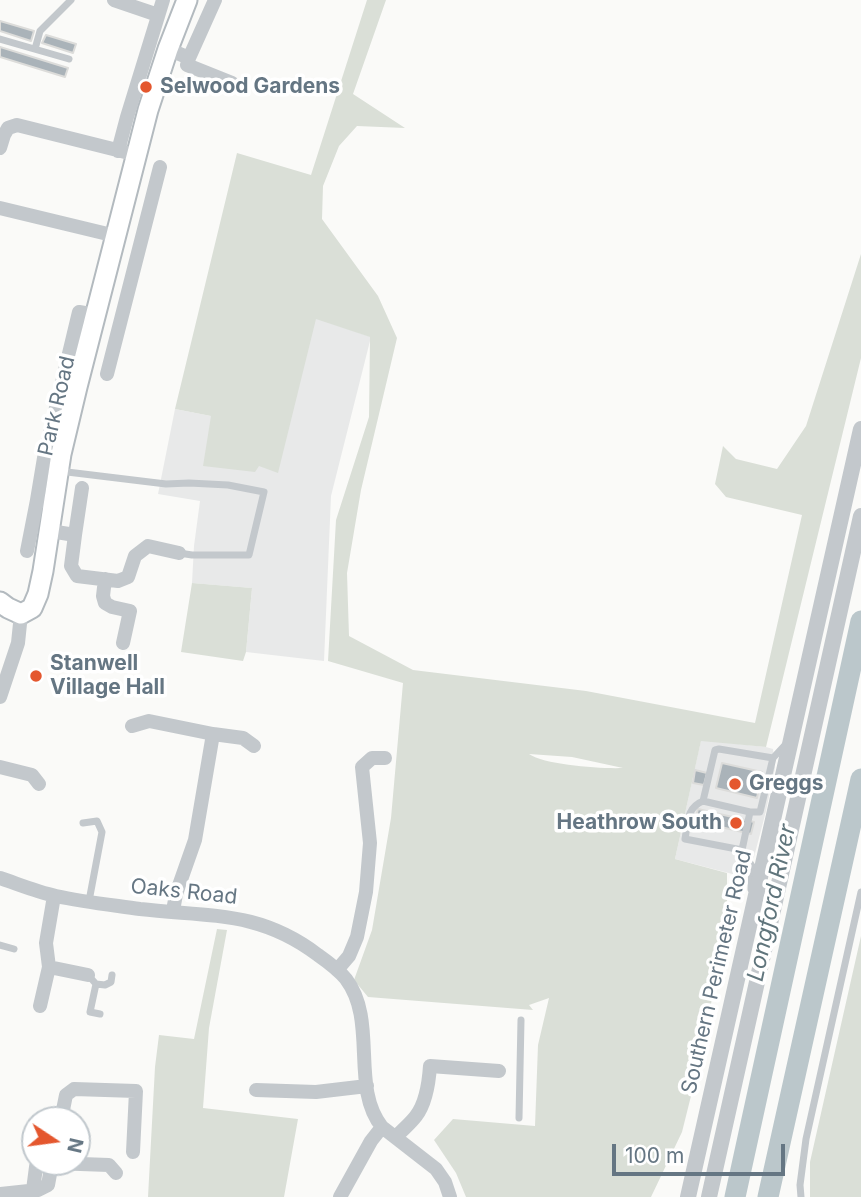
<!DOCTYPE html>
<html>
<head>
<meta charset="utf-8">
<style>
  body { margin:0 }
  #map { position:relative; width:861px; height:1197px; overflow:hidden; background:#fafaf8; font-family:Inter,sans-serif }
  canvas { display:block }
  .north { position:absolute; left:21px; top:1106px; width:70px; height:70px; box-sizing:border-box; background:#fff; border:2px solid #c1c8cd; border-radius:50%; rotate:103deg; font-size:19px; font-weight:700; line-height:28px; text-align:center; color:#657683 }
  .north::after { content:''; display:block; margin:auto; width:24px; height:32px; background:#e4572e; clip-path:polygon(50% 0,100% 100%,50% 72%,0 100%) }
  .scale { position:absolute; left:612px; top:1144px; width:173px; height:32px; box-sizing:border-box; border:4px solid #657683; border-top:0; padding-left:9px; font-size:21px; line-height:24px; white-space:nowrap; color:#657683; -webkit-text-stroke:5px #fff; paint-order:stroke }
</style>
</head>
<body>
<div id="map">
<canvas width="861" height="1197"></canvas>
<div class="north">N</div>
<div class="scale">100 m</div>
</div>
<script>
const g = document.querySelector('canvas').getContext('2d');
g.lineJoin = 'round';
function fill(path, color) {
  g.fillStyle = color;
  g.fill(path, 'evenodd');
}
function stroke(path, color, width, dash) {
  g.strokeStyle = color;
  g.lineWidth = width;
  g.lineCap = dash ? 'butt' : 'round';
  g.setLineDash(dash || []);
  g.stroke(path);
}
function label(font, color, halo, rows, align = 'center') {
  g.font = font + ' Inter,sans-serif';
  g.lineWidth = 7;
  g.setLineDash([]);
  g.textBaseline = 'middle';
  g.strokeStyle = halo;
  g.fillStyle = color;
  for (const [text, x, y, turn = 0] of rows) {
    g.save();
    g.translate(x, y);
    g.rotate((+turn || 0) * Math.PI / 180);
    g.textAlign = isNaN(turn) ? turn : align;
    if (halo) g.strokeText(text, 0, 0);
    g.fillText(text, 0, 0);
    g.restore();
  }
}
fill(new Path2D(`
  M316,318L371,337L331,496L324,661L246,652L252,588L192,583L194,546L200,501L158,494L175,409L211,416Z
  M701,740L766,747L773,749L775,768L766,811L754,857L744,877L675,859Z`), '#e8e9e9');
fill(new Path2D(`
  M367,0H386L353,94L405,128L357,126L339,146L323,186L322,219L378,296L397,338L361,490L347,573L349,636L413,670L586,691L755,723L802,515L726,497L715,484L723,446L736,459L777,469L806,426L861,254V358L766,747L701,741L675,859L727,873V913L704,1044L682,1132L651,1197H466L456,1173L434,1140L453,1119L535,1126L538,1045L549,998L529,1005L533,1010L368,997L354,980L372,930L391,818L403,683L328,661L336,520L369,417L370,337L316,319L278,473L259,466L255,472L203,466L211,416L175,409L237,153L311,175ZM529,754L572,757L623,768C601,769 545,765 529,754Z
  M192,583L252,588L246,652L243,661L181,652Z
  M217,929L227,930L209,1028L203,1108L298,1119L284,1197H148L155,1067L159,1035L194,1039Z
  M861,936V1197H810V1162Z`), '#dadfd7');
stroke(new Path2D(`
  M735,1197L861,621
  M768,1197L861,779`), '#bbc7cb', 21);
const building = new Path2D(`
  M0,21L34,31L31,41L0,31Z
  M46,35L76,44L73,53L42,43Z
  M0,47L68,68L65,77L0,57Z
  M722,763L762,772L757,798L716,788Z
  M695,770L707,773L704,785L693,783Z
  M698,809L754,822L751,834L695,821Z`);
fill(building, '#aab3b9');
stroke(building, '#dcdcda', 2);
const secondary = new Path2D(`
  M0,602L8,608L21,614L32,608L38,594L43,571L61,454L77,387L148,110L168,49L187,0`);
stroke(secondary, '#b3babf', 23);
stroke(new Path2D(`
  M0,39L69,59
  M35,49L40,31L71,0
  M59,471L166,484L189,483L228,485L264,492L249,555H192L179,553
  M703,801C686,808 688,823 685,839L742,850
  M750,812L703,801L715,750L719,749L773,758
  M83,823L97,821L102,832L89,901
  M751,889L752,866L742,850L750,812H760L773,758L785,745
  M0,945L14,949
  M88,975L96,984L90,1012L100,1014
  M96,984L105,985L111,982L112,975
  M519,1118L521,1020
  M801,1197L800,1185L806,1139L861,892`), '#c3c8cc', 7);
stroke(new Path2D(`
  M114,0L158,15
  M168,49L189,58L187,65L232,83
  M189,58L215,0
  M0,148L4,135L8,128L17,125L125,152
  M118,151L127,117L163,0
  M0,208L116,236
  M107,374L160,167
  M54,503L37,500L44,458L79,312L96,315
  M50,531L75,535L82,488
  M75,535L71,566L77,576L118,581L128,577L135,556L148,546L179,553
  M27,551L37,500
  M105,579L103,596L105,603L112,607L130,611L123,643
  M0,697L18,643L21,614
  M132,726L149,721L213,734L243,738L254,746
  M0,767L32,775L39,784
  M0,878C18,884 37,892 56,896C83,902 112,905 140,909C209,917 259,910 318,955C328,962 338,969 346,979C378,1021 350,1087 382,1127L436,1169L445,1182L450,1197
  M173,911L176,894L195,840L213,734
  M49,967L88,975
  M337,970L349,956L357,937L366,892L370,843L362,767L372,758H385
  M40,1006L49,967L46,943L54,896
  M256,1090L316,1092L367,1086
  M61,1120L66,1095L74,1089L136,1091L133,1152
  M396,1137C402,1130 410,1124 416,1116C426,1103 429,1081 430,1066L499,1071
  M33,1190L36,1167L41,1163H52
  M0,1194L38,1190L48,1185L52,1163L109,1165L116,1173
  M340,1197L371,1141L382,1127`), '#c3c8cc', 14);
stroke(new Path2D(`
  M688,1197L861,429
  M709,1197L861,516`), '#c3c8cc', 16);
stroke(secondary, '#fff', 19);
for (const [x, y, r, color] of [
  [146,87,7,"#e4572e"],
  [36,676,7,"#e4572e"],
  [735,784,7,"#e4572e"],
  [736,823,7,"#e4572e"]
]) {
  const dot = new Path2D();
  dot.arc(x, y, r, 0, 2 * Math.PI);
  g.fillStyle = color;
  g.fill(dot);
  stroke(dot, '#fff', 2.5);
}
label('bold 21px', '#657683', '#fff', [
  ["Selwood Gardens",160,87],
  ["Stanwell",50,664],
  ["Village Hall",50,688],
  ["Greggs",749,784],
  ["Heathrow South",722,823,"right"]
], 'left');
label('21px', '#657683', '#fff', [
  ["Park Road",57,406,-77],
  ["Oaks Road",184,892,6],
  ["Southern Perimeter Road",717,972,-77]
]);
label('italic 23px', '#60757c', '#fff', [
  ["Longford River",772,903,-78]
]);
</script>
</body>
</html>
